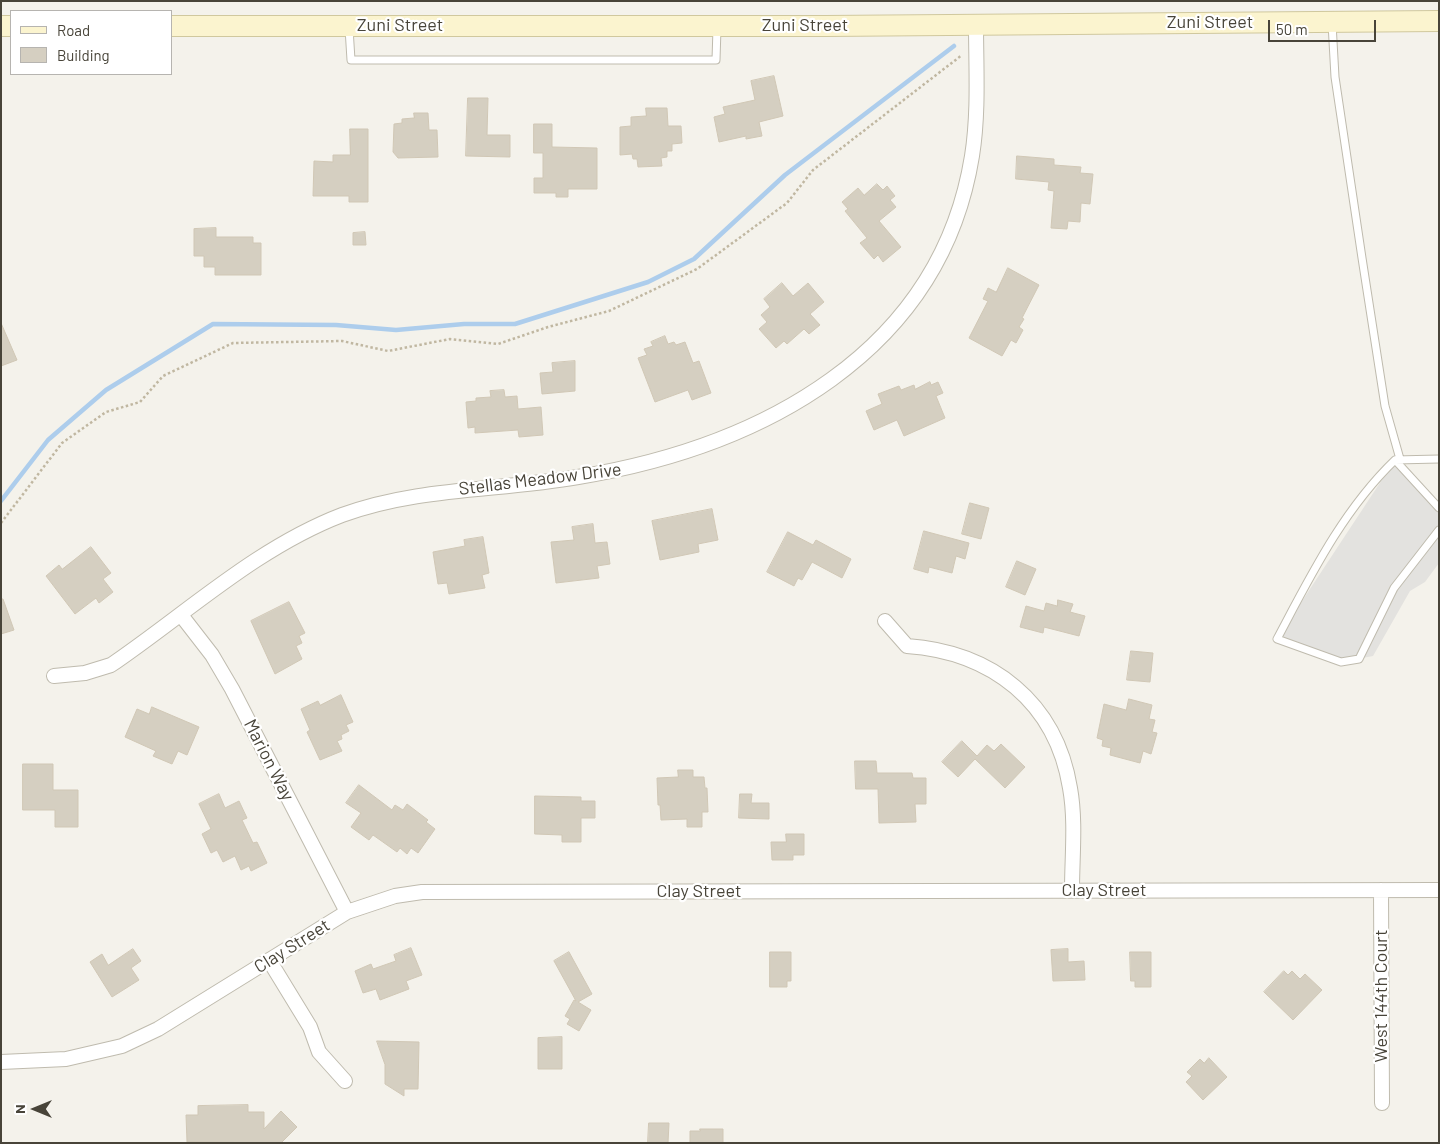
<!DOCTYPE html>
<html>
<head>
<meta charset="utf-8">
<style>
  body { margin:0 }
  #map { position:relative; width:1440px; height:1144px; overflow:hidden; background:#f4f2eb; font-family:Barlow,sans-serif }
  canvas { display:block }
  .frame { position:absolute; inset:0; border:2px solid #484439; pointer-events:none }
  .legend { position:absolute; left:10px; top:10px; width:162px; height:65px; box-sizing:border-box; background:#fff; border:1px solid #b6b4b0; margin:0; padding:6px 9px; list-style:none; font-size:15px; color:#484439 }
  .legend li { display:flex; align-items:center; gap:10px; height:25px }
  .legend b { width:25px; border:1px solid #b6b4b0 }
  .north { position:absolute; left:10px; top:1084px; width:50px; height:50px; -webkit-text-stroke:4px #fff; paint-order:stroke; rotate:270deg; font-size:14px; font-weight:700; line-height:20px; text-align:center; color:#484439 }
  .north::after { content:''; display:block; margin:auto; width:18px; height:22px; background:#484439; clip-path:polygon(50% 0,100% 100%,50% 72%,0 100%) }
  .scale { position:absolute; left:1268px; top:20px; width:108px; height:22px; box-sizing:border-box; border:2px solid #484439; border-top:0; padding-left:6px; font-size:15px; line-height:18px; white-space:nowrap; color:#484439; -webkit-text-stroke:4px #fff; paint-order:stroke }
</style>
</head>
<body>
<div id="map">
<canvas width="1440" height="1144"></canvas>
<div class="frame"></div>
<ul class="legend">
<li><b style="height:6px;background:#fbf4cf"></b>Road</li>
<li><b style="height:14px;background:#d5cfc1"></b>Building</li>
</ul>
<div class="north">N</div>
<div class="scale">50 m</div>
</div>
<script>
const g = document.querySelector('canvas').getContext('2d');
g.lineJoin = 'round';
function fill(path, color) {
  g.fillStyle = color;
  g.fill(path, 'evenodd');
}
function stroke(path, color, width, dash) {
  g.strokeStyle = color;
  g.lineWidth = width;
  g.lineCap = dash ? 'butt' : 'round';
  g.setLineDash(dash || []);
  g.stroke(path);
}
function label(font, color, halo, rows, align = 'center') {
  g.font = font + ' Barlow,sans-serif';
  g.lineWidth = 4.5;
  g.setLineDash([]);
  g.textBaseline = 'middle';
  g.strokeStyle = halo;
  g.fillStyle = color;
  for (const [text, x, y, turn = 0] of rows) {
    g.save();
    g.translate(x, y);
    g.rotate((+turn || 0) * Math.PI / 180);
    g.textAlign = isNaN(turn) ? turn : align;
    if (halo) g.strokeText(text, 0, 0);
    g.fillText(text, 0, 0);
    g.restore();
  }
}
fill(new Path2D(`
  M1395,460L1439,508V563L1425,582L1410,591L1373,656L1341,662L1277,639Z`), '#e3e2df');
stroke(new Path2D(`
  M1,501L48,440L106,390L213,324L336,325L396,330L464,324H515L648,282L694,259L785,175L954,46`), '#adcdec', 4.5);
const building = new Path2D(`
  M774,76L783,116L759,122L762,136L746,139V136L719,142L714,117L725,114L723,107L755,100L751,81Z
  M468,98H488L487,135H510V157L466,156Z
  M646,108H667L668,126H681L682,143L672,144V151H667V157L661,158L662,166L638,167L637,159H633L632,154L620,155V127L631,126V117L646,116Z
  M414,113H428L429,130H437L438,157L398,158L393,152L394,124L402,123V119L414,118Z
  M534,124H552V147L597,148V189H568V197H556V193H534V178H543V153H534Z
  M350,129H368V202H349V196H313L314,161L333,162V155H350Z
  M1017,156L1054,159V165L1081,167L1080,173L1093,174L1090,204L1081,203L1080,222L1068,221L1067,229L1051,228L1054,191L1048,190L1049,182L1016,179Z
  M877,184L883,190L887,186L895,196L890,200L896,207L879,221L901,247L883,262L878,255L874,259L860,243L867,238L845,211L848,209L842,202L858,188L864,195Z
  M216,228V237H253V243H261V275H215V267H204V256H194V229Z
  M365,232L366,245H353V233Z
  M1008,268L1039,285L1022,318L1024,319L1019,327L1023,330L1016,343L1011,340L1002,356L969,338L988,301L983,299L988,288L996,292Z
  M782,283L793,296L808,283L824,302L810,314L820,325L809,334L804,329L787,344L784,341L776,348L759,329L767,322L761,315L770,307L764,299Z
  M1,323L17,360L1,366Z
  M665,336L668,344L674,342L676,345L685,342L693,363L699,361L711,393L692,400L688,390L655,402L638,358L647,355L644,349L653,346L651,342Z
  M575,361V391L542,394L540,373L553,372L552,363Z
  M930,382L931,385L938,382L943,393L936,396L945,418L904,436L897,420L874,430L866,411L882,404L878,394L899,386L901,390L914,385L915,389Z
  M504,390L505,397L517,396L518,409L541,407L543,435L519,437L518,430L475,433V427L468,428L466,402L476,401V398L491,397L490,391Z
  M970,503L989,508L981,539L962,534Z
  M712,509L718,540L698,544L699,552L660,560L652,521Z
  M593,524L595,543L607,542L610,564L597,566L599,578L556,583L551,542L574,540L572,527Z
  M924,531L969,543L965,559L956,556L952,573L929,567L928,573L914,569Z
  M788,532L813,545L816,540L851,559L842,578L812,562L802,580L798,578L794,586L767,572Z
  M483,537L489,573L482,575L485,588L449,594L447,583L438,584L433,552L465,546L464,540Z
  M91,547L111,573L103,579L113,592L99,603L96,598L75,614L46,576L59,565L62,569Z
  M1017,561L1036,569L1025,595L1006,587Z
  M1,599H3L14,630L1,634Z
  M1058,600L1073,604L1070,612L1085,616L1079,636L1044,627L1043,633L1020,627L1026,606L1044,611L1046,603L1057,606Z
  M289,602L305,633L299,636L302,643L296,646L302,659L275,674L251,621Z
  M1131,651L1153,653L1150,682L1127,680Z
  M341,695L353,722L346,725L349,731L341,735L342,739L337,741L342,751L320,760L307,732L310,730L301,709L318,701L320,705Z
  M1129,699L1152,705L1149,719L1155,720L1152,732L1157,733L1151,754L1143,751L1140,763L1110,755L1111,748L1102,746L1103,740L1097,738L1104,704L1126,710Z
  M152,707L199,727L187,755L178,751L172,764L153,756L156,751L125,737L137,709L149,714Z
  M962,741L977,756L987,745L994,751L1001,744L1025,767L1005,788L975,759L958,777L942,762Z
  M855,761H876L877,773H912L913,778H926V804H915L916,822L879,823L878,789H856Z
  M23,764H53V790H78V827H55V810H23Z
  M678,770H693V777H704L705,788H707L708,812H702V827H687V819L661,820L660,805H658L657,778L678,777Z
  M359,785L392,810L395,805L403,810L407,804L428,820L426,822L435,829L418,853L411,848L407,854L400,848L397,852L373,835L369,840L351,827L361,813L346,803Z
  M219,794L225,808L239,801L247,818L242,820L253,843L257,842L267,863L251,871L249,866L241,870L235,856L223,862L217,850L211,853L202,834L211,829L199,804Z
  M740,794H752L751,803H769V819L739,818Z
  M535,796L581,797V801H595V818H581V842H562V835L535,834Z
  M786,834H804V855H793V860H772L771,842H786Z
  M411,948L422,975L406,981L409,989L380,1000L376,989L363,993L355,971L371,964L373,969L396,961L394,955Z
  M133,949L141,961L131,968L139,980L112,997L90,962L102,954L108,965Z
  M1068,949V962L1084,961L1085,980L1053,981L1051,950Z
  M569,952L592,994L578,1002L591,1010L579,1031L567,1024L570,1019L565,1016L574,1000L576,1001L554,961Z
  M770,952H791V981H787V987H770Z
  M1130,952H1151V987H1135V981H1131Z
  M1284,971L1288,975L1292,971L1300,979L1305,974L1322,990L1293,1020L1264,992Z
  M562,1037V1069H538V1038Z
  M377,1041L419,1042L418,1089H404V1096L385,1084V1065Z
  M1209,1058L1227,1077L1203,1100L1186,1082L1192,1076L1187,1072L1200,1059L1204,1063Z
  M248,1105V1112H264V1129L281,1111L297,1127L281,1143L187,1142L186,1115H198V1106Z
  M649,1123H669L668,1143H648Z
  M700,1129H723V1143H690V1131H700Z`);
fill(building, '#d5cfc1');
stroke(building, '#d0c7b5', 1);
const lane = new Path2D(`
  M1332,23L1335,77L1362,258L1385,406L1400,459
  M349,28L351,60H716L717,28
  M1439,459L1395,460C1343,510 1311,575 1277,639L1341,662L1359,659L1394,588L1439,530
  M1395,460L1439,508`);
const street = new Path2D(`
  M181,615L212,655L232,689L347,912
  M885,621L907,646C992,652 1056,702 1070,788C1076,821 1072,857 1072,890
  M54,676L85,673L111,665C186,614 256,548 342,515C418,487 499,491 578,477C760,447 940,354 972,156C979,112 976,67 976,24
  M1381,890L1382,1103
  M269,960L310,1027L319,1052L345,1081
  M1,1062L66,1059L122,1046L158,1029L347,912L395,896L422,892L1439,890`);
const secondary = new Path2D(`
  M1,26H11
  M171,26H826L1439,21`);
stroke(lane, '#bfbbae', 9);
stroke(street, '#bfbbae', 16);
stroke(secondary, '#d0c89e', 22);
stroke(new Path2D(`
  M1,523L62,443L106,412L140,402L163,376L233,343L342,341L388,351L450,339L498,344L548,327L609,311L697,269L787,203L813,170L962,55`), '#c0b7a1', 2.5, [2.5, 2.5]);
stroke(lane, '#fff', 7);
stroke(street, '#fff', 14);
stroke(secondary, '#fbf4cf', 20);
label('18px', '#484439', '#fff', [
  ["Zuni Street",1210,22],
  ["Zuni Street",400,25],
  ["Zuni Street",805,25],
  ["Stellas Meadow Drive",540,479,-7],
  ["Marion Way",269,760,63],
  ["Clay Street",1104,890],
  ["Clay Street",699,891],
  ["Clay Street",292,946,-32],
  ["West 144th Court",1381,996,-90]
]);
</script>
</body>
</html>
